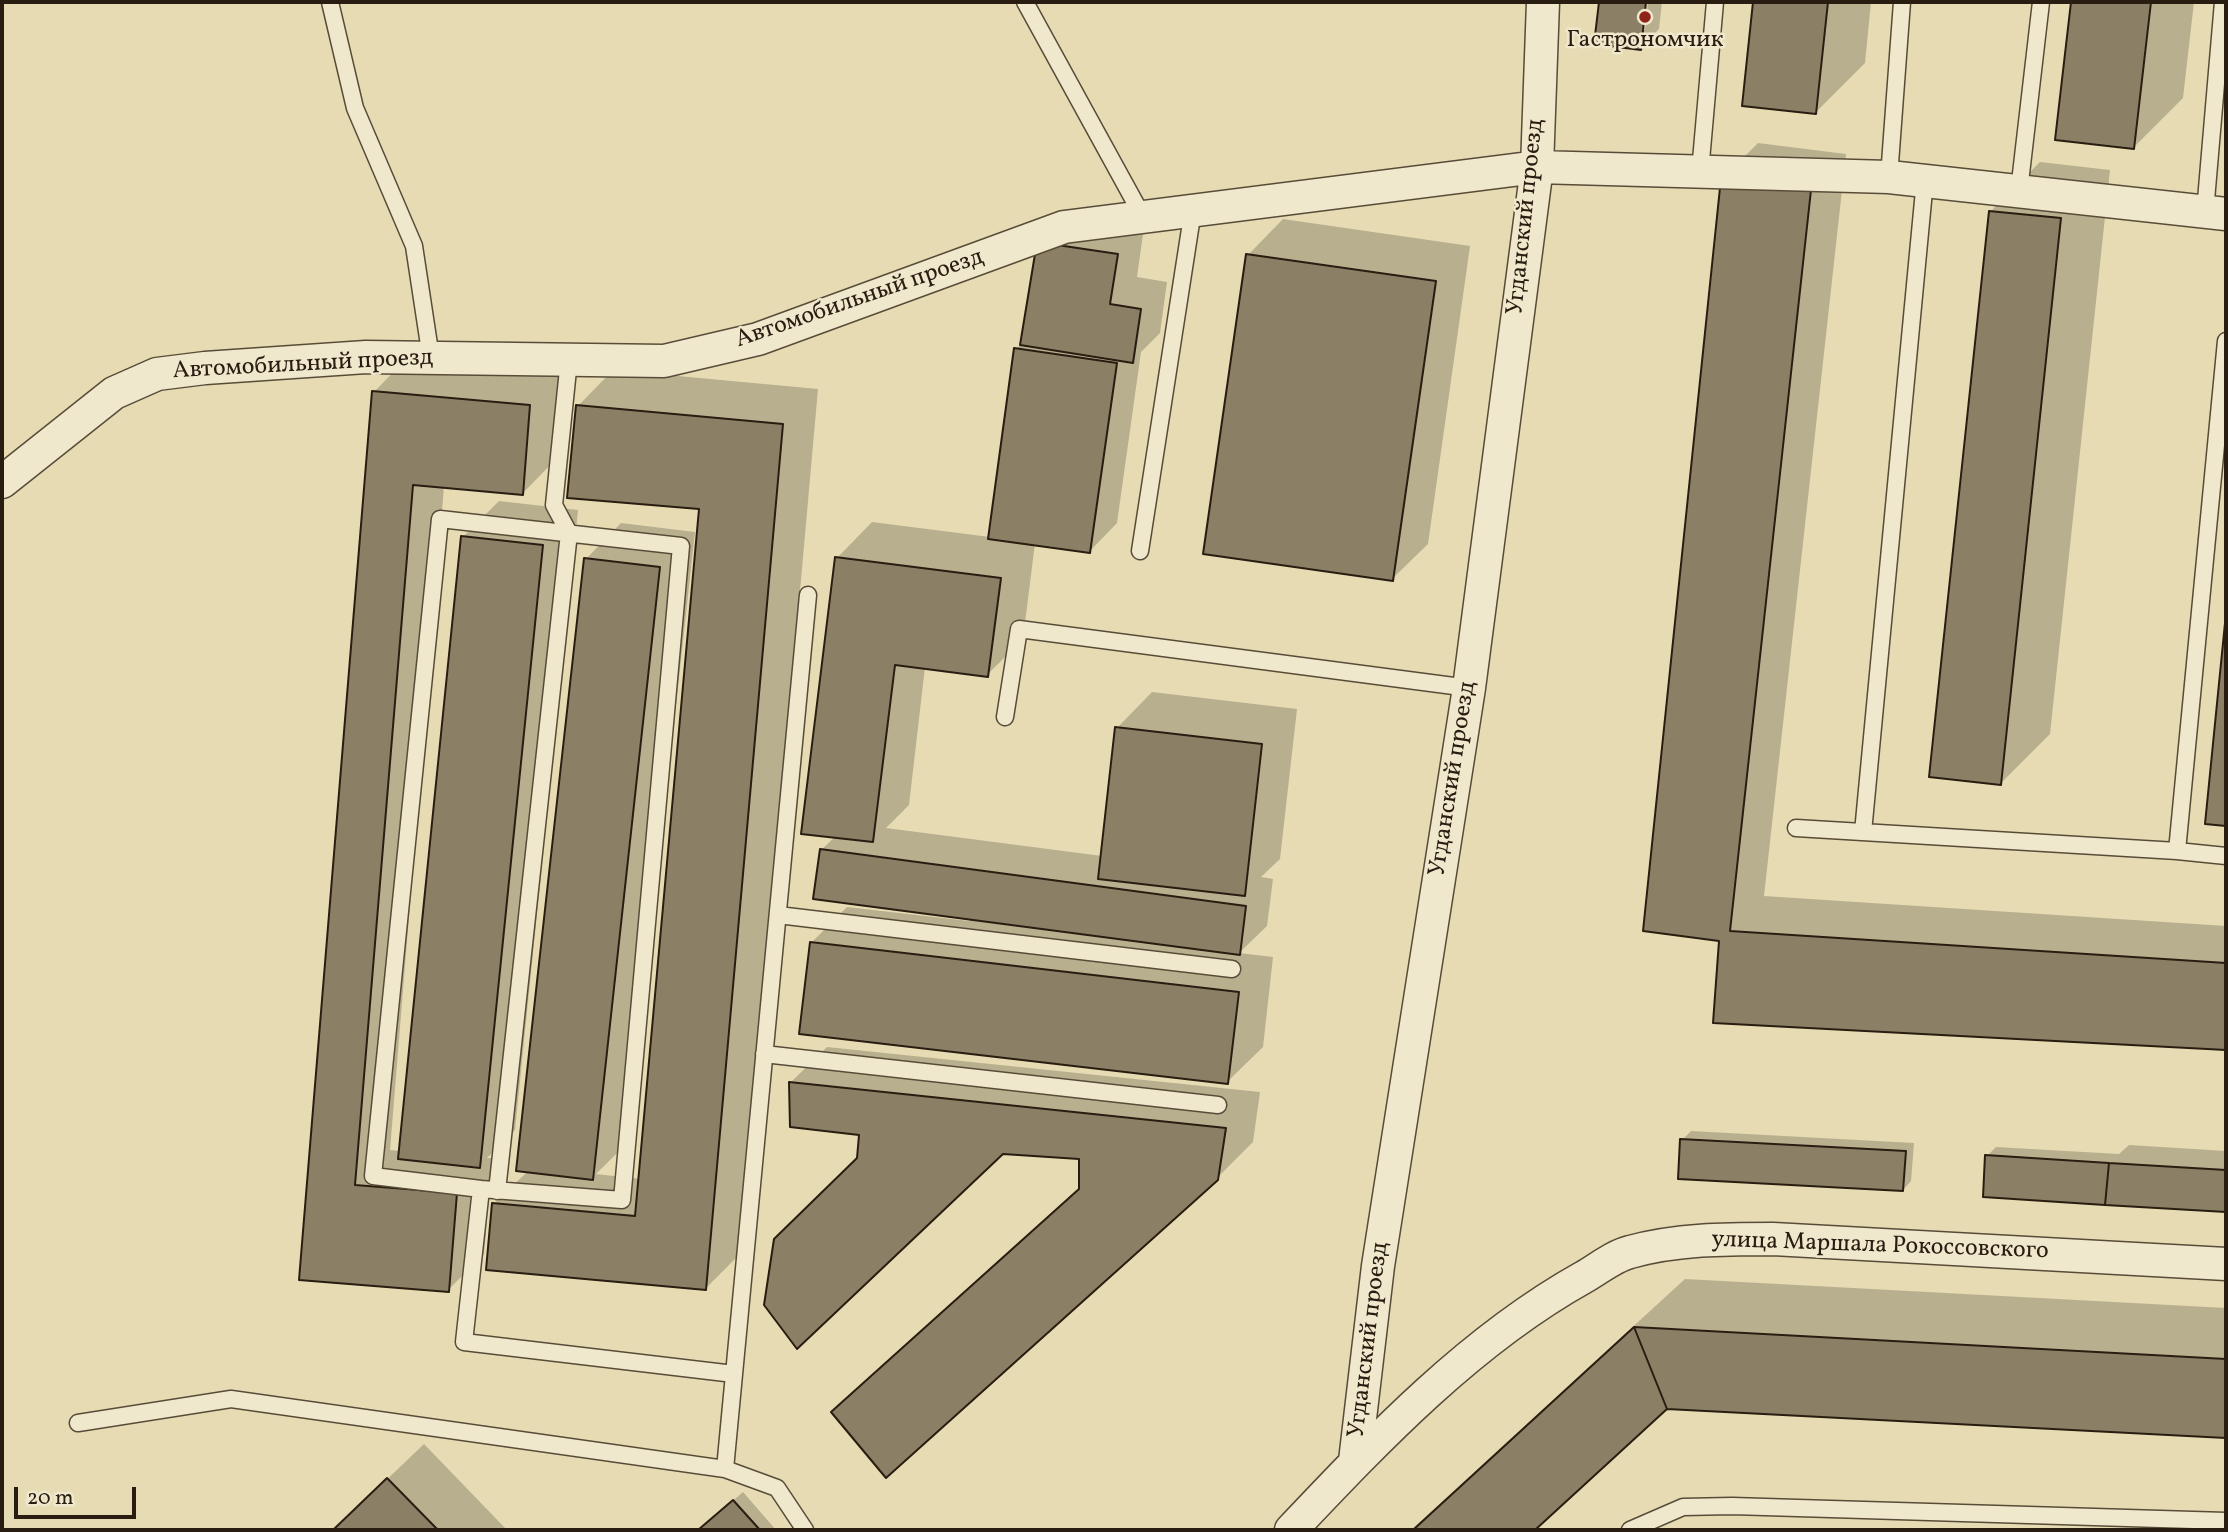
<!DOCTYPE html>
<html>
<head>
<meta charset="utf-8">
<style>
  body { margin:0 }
  #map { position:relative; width:2228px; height:1532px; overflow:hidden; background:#e6dbb2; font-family:Vollkorn,serif }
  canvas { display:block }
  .frame { position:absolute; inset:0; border:4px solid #291d11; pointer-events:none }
  .scale { position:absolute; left:14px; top:1487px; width:122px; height:32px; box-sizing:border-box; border:4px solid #291d11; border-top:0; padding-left:9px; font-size:21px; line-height:24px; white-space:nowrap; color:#291d11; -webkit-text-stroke:5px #efe8cd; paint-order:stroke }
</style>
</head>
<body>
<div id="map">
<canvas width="2228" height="1532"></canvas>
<div class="frame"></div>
<div class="scale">20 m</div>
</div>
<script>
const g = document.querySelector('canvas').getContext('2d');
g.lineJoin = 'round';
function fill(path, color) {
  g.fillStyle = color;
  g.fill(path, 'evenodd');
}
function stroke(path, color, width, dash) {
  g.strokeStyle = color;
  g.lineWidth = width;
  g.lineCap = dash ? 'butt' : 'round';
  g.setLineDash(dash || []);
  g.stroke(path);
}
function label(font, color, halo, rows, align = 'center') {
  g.font = font + ' Vollkorn,serif';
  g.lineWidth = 5;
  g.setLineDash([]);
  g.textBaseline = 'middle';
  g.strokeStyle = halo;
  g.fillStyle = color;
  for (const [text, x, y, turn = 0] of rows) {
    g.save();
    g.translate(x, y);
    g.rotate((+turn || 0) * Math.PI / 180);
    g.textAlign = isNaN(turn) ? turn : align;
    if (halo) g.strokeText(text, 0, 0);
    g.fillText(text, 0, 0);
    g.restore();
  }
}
fill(new Path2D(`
  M1601,2H1645L1641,30H1645L1648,2H1662L1659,29L1640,48L1596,42Z
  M1755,2H1871L1865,63L1816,112L1744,105Z
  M2072,2H2194L2183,98L2134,147L2057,138Z
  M1758,143L1846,154L1764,896L2226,926V1048L1715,1022L1721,939L1722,179Z
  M2040,162L2110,170L2050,734L2000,784L1991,211Z
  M1283,219L1470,246L1428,544L1392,579L1248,255Z
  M1144,227L1137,277L1167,282L1160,333L1141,352L1117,523L1090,551L1035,543L1023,639L987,675L925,667L909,805L886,828L1102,856L1117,728L1152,692L1297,709L1280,859L1261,877L1273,879L1267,926L1239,953L1273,957L1263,1047L1227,1082L812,942L847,907L969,921L970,918L821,850L836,836L837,558L872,522L990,537L1016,349L1022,343L1038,242Z
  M409,356L565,369L558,457L523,493L444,486L390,1150L401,1151L463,537L499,501L578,510L515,1130L487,1158H492L484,1254L448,1290L301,1278L374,392Z
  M613,370L818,389L741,1253L705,1289L494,1204L528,1171L586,559L621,523L695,532L628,1142L596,1174L641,1179L701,508L578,406Z
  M2226,631V824L2207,822Z
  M827,1047L1260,1092L1253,1142L1217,1178L833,1413L869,1377L1081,1186V1157L1002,1152L859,1158L861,1134L791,1082Z
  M1691,1131L1914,1143L1911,1181L1903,1190L1682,1140Z
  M2129,1145L2226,1151V1211L1984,1196L1987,1156L1996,1147L2119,1154Z
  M1685,1279L2226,1308V1436L1666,1408L1532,1530H1411Z
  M424,1444L507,1530H334Z
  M743,1492L776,1530H699Z`), '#0003');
const building = new Path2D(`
  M1599,2H1646L1641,50L1594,44Z
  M1753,2H1828L1816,114L1742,106Z
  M2071,2H2151L2134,149L2055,140Z
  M1721,178L1811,190L1730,931L2226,963V1050L1713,1023L1719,941L1643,931Z
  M1989,211L2061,218L2001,785L1929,777Z
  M1037,242L1118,254L1110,304L1141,309L1133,363L1020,345Z
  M1246,254L1436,281L1393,581L1203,554Z
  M1014,348L1117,363L1090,553L988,539Z
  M372,391L530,405L523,495L413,485L355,1185L457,1193L449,1292L299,1280Z
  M576,405L783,424L706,1290L486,1270L492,1203L635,1216L699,509L567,498Z
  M461,536L543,545L480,1168L398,1159Z
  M835,557L1001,578L988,677L895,665L873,842L801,834Z
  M584,558L660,567L593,1180L516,1171Z
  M2226,613V826L2205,824Z
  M1115,727L1262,744L1245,896L1098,879Z
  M820,849L1246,906L1240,955L813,899Z
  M810,942L1239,992L1228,1084L799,1034Z
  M789,1082L1226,1128L1218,1180L886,1478L831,1412L1079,1189V1159L1003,1154L797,1349L764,1305L774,1239L857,1158L859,1135L790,1127Z
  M1680,1139L1906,1151L1903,1191L1678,1179Z
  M1985,1155L2109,1163L2105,1205L1983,1197Z
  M2109,1163L2226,1170V1212L2105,1205Z
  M1634,1327L2226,1359V1438L1667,1409Z
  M1634,1327L1667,1409L1535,1530H1413Z
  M387,1478L438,1530H333Z
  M733,1500L760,1530H698Z`);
fill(building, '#8b8065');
stroke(building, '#291d11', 2);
const service = new Path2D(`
  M330,2L355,108L414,246L431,358
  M1025,2L1143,217
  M1700,172L1715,2
  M1889,177L1902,2
  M2019,191L2041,2
  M2205,212L2223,2
  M2226,341L2177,851L2226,856
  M1140,551L1193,210
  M1005,717L1019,629L1469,688
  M1796,828L2177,851
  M1863,832L1925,180
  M778,915L1232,969
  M764,1054L1218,1105
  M481,1189L622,1200L681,546L440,519L373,1176L481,1189L464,1342L734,1374
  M497,1191L569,533L554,505L569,360
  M78,1423L231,1399L725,1469L777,1488L805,1530
  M725,1469L808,595
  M1630,1530L1683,1507L1732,1506L2226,1521`);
const minor = new Path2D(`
  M2,482L114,393L157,374L205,368L366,357L664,361L758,339L1064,227L1537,167L1889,177L2226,214
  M1355,1461L1378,1266L1469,688L1537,167L1543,2
  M1291,1530C1379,1437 1471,1340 1584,1277C1598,1269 1614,1256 1630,1252C1677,1239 1725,1239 1773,1239L2226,1264`);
stroke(service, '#584c39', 19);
stroke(minor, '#584c39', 35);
stroke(service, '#efe8cd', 16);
stroke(minor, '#efe8cd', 32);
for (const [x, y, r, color] of [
  [1645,17,7,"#8f2418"]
]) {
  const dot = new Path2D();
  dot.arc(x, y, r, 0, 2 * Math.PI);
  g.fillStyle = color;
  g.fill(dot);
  stroke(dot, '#efe8cd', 2.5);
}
label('24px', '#291d11', '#efe8cd', [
  ["Гастрономчик",1645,42]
]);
label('24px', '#291d11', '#efe8cd', [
  ["Угданский проезд",1527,217,-84],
  ["Автомобильный проезд",860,300,-19],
  ["Автомобильный проезд",303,366,-3],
  ["Угданский проезд",1454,779,-81],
  ["улица Маршала Рокоссовского",1880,1247,2],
  ["Угданский проезд",1370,1340,-83]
]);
</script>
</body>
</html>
